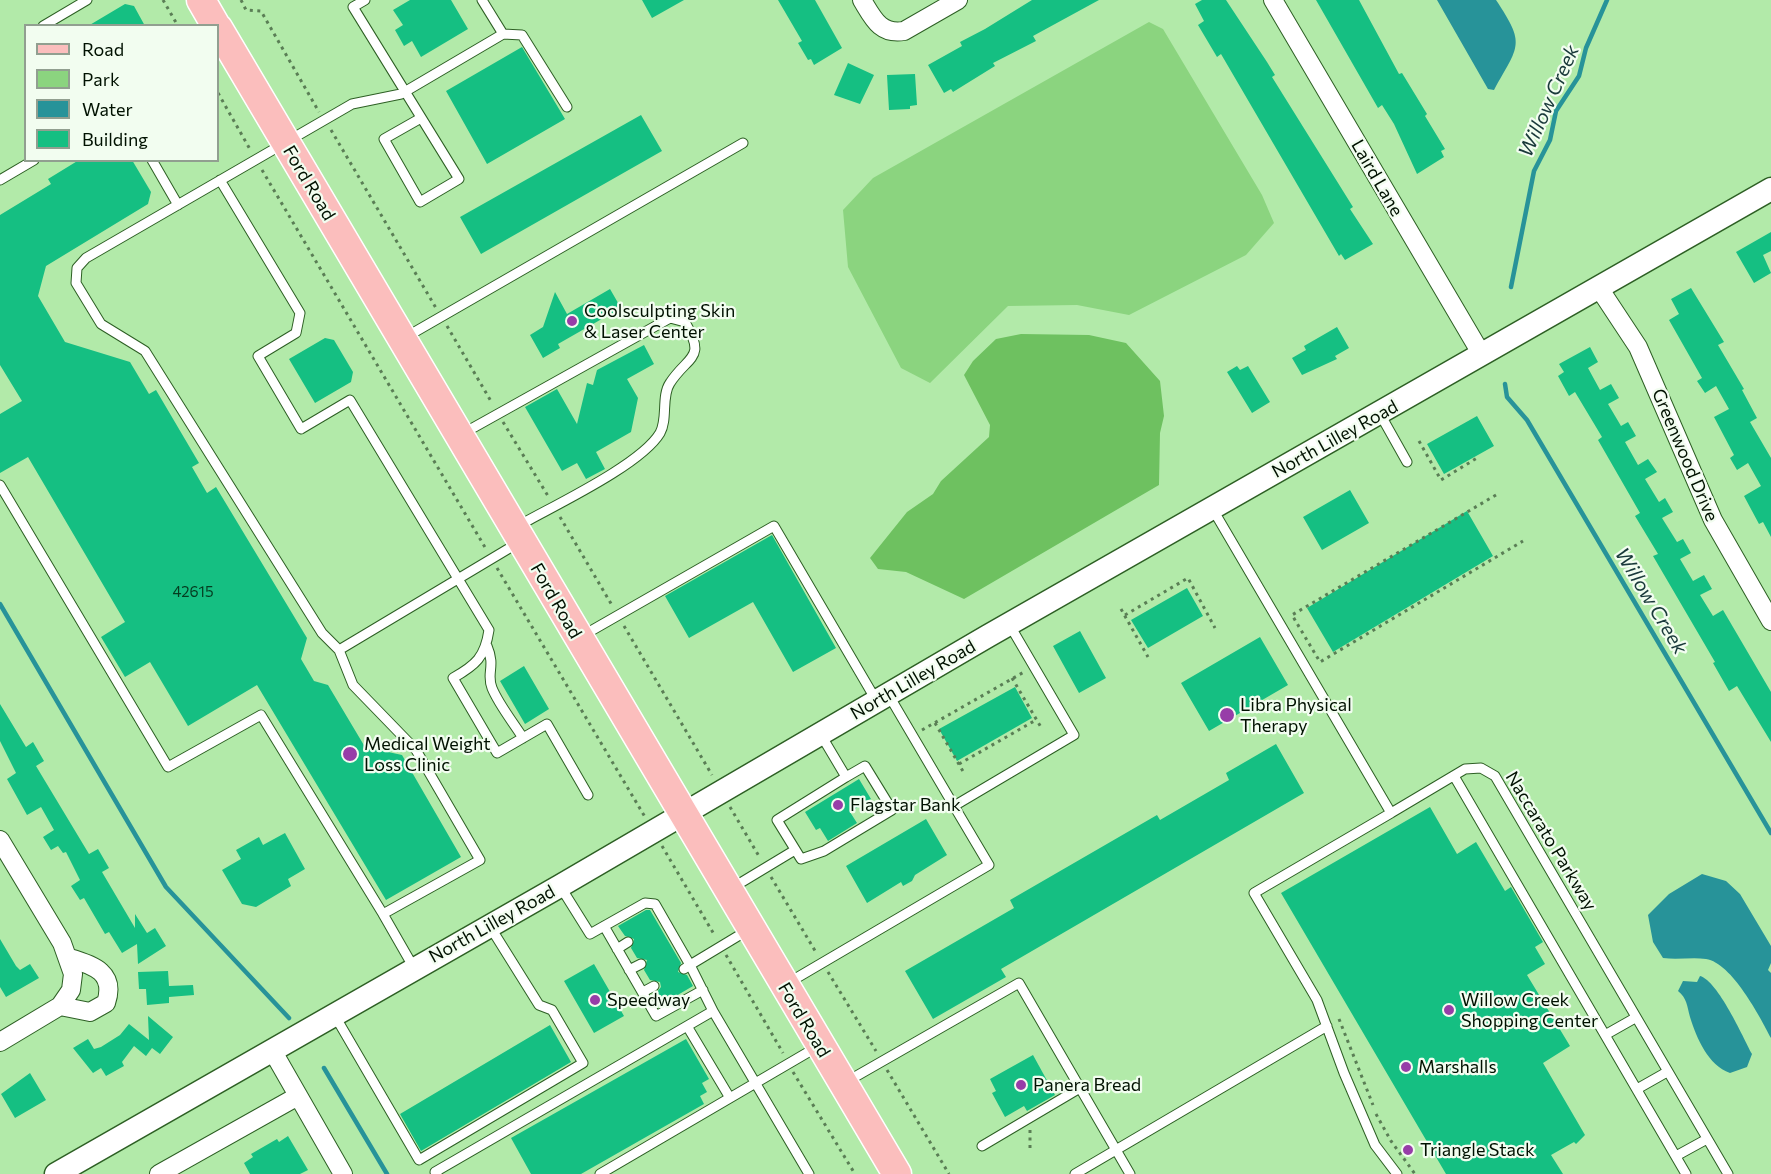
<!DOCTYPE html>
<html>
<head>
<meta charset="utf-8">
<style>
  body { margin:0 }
  #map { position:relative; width:1771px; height:1174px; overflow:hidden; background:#b2eaa9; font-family:Commissioner,sans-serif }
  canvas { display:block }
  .legend { position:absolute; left:24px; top:24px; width:195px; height:138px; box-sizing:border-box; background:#f2fdf0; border:2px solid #919f90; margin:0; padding:8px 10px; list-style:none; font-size:18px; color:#010 }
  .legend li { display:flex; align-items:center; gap:12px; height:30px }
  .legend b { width:30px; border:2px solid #919f90 }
</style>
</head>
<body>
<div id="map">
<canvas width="1771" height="1174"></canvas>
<ul class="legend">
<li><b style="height:8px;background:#fbbebd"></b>Road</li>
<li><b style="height:16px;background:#8bd47f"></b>Park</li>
<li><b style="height:16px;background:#279399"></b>Water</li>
<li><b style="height:16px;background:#15bf82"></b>Building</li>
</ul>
</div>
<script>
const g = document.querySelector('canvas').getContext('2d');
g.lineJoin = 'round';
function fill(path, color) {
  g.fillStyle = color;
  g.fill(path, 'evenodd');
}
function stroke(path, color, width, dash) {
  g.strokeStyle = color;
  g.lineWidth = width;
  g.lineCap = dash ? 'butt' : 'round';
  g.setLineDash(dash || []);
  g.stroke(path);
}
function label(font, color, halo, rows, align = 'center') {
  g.font = font + ' Commissioner,sans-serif';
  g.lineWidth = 4.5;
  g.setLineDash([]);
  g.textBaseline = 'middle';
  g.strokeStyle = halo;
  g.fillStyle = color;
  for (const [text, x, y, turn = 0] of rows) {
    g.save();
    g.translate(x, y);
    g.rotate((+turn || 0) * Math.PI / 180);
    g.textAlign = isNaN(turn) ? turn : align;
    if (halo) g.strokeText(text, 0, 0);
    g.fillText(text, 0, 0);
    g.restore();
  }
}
fill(new Path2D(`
  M1149,22L1163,29L1262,195L1274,223L1246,255L1129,315L1077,305L1008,306L930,383L901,368L848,267L843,210L873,178Z`), '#8bd47f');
fill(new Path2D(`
  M1021,334L1089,335L1126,343L1160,381L1164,416L1160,433L1159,485L964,599L906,572L878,569L870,558L907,512L933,494L941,481L989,437L990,425L964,375L973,361L996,339Z`), '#6ec160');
fill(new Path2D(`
  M1437,0H1496C1526,45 1519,45 1494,90L1488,89Z
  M1702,874L1726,881L1740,894L1771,946V963L1768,970L1771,973V1038C1760,1017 1732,963 1706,959C1692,957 1678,960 1663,958L1653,942L1648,915L1669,894Z
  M1700,976C1718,981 1743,1037 1752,1054L1747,1067L1730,1073C1708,1065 1697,1039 1690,1017C1687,1006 1687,998 1678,991L1683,981L1697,982Z`), '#279399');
stroke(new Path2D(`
  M1511,287L1534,171L1550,140L1556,111L1579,76L1586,48L1607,0
  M1505,384L1507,397L1527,420L1771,833
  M0,604L166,887L289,1018
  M324,1068L387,1174`), '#279399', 4.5);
fill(new Path2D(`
  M410,0H451L468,29L421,57L412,41L404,46L395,30L403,25L393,10Z
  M642,0H684L652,18Z
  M778,0H815L842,48L814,65L811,59L808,60L798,43L802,41Z
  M1032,0H1099L1033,36L1036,41L993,63L995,66L953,92L951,89L944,93L928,65L962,46L960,42L985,29Z
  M1202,0H1226L1267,62L1275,75L1272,77L1353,207L1350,209L1373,244L1345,260L1341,254L1339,256L1221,54L1217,57L1198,25L1204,21L1195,4Z
  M1316,0H1359L1399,74L1402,73L1427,114L1425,116L1445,149L1441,151L1444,157L1417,174L1394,124L1382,105L1378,108Z
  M125,4L134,6L145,26H88Z
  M522,47L565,119L487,164L446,91Z
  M848,63L874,75L860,104L834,95Z
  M915,74L917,105L910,106V109L889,110L887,75Z
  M641,115L662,151L481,254L460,217Z
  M79,160H132L151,192L148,204L46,266L38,296L65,342L130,362L149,394L156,390L199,463L192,467L207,493L216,487L307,638L301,659L314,681L328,685L365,747L402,755L461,857L386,900L257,685L188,726L150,662L125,677L101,637L125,622L28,457L0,473V414L22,401L0,365V215L51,184L48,179Z
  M1771,232V251L1763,255L1771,273L1754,283L1736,252Z
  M1691,288L1724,342L1718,345L1744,389L1742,390L1757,418L1750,422L1771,458V537L1763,522L1759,524L1744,496L1761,486L1748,463L1737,470L1730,458L1734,455L1714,417L1729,409L1716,386L1705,393L1697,381L1702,378L1669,320L1679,314L1671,299Z
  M610,289L621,308L558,344L560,348L543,358L530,335L543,327L555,292L567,314Z
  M1337,327L1349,348L1335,356L1337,359L1302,375L1292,358L1306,350L1304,346Z
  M325,338L334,340L353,372L351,382L315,403L289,359Z
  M644,345L654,364L627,379L638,398L631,432L596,452L605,469L586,479L577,463L562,471L525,407L557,389L577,424L587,383L593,385L597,370Z
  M1590,347L1598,362L1588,368L1600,390L1611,384L1619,398L1608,404L1621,426L1628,422L1636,436L1625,442L1638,465L1648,459L1657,472L1645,479L1659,502L1665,498L1673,512L1662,518L1677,542L1683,539L1691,553L1680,559L1693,581L1704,575L1712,589L1700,595L1713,616L1723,610L1771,692V742L1737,686L1729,691L1713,663L1715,662L1653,556L1658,554L1635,516L1640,513L1598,440L1602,437L1575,392L1569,396L1558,376L1564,372L1559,364Z
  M1237,366L1240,370L1248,366L1270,402L1252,413L1227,372Z
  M1477,416L1494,446L1444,474L1427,444Z
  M1350,490L1369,523L1322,550L1303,517Z
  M1467,511L1493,556L1333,652L1307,608Z
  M772,535L836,648L793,672L753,602L689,638L665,596Z
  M1187,588L1203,616L1148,648L1131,620Z
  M1080,631L1106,678L1079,693L1053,646Z
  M1260,637L1288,685L1209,731L1181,683Z
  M524,666L549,709L525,724L500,681Z
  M1015,687L1032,718L957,761L939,729Z
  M0,704L26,747L33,742L44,761L36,766L89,854L98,849L109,868L102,872L135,928V914L147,933L155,928L166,946L138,964L137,944L122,953L109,932L105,934L84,898L80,900L71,886L80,880L66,852L63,853L58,846L51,850L43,837L54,830L41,807L27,815L7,779L16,773L0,741Z
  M1276,744L1304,793L1001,969L1006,977L933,1019L905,971L1014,908L1010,900L1157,815L1160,820L1229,780L1226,773Z
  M859,779L871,799L850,812L857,823L828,841L820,828L816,830L805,812Z
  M1430,807L1457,854L1476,842L1505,891L1511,887L1543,942L1535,947L1545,964L1527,975L1570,1046L1543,1063L1585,1135L1576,1144L1574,1142L1551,1155L1563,1174H1446L1281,893Z
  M926,819L947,855L915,875L912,881L903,886L901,882L867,903L846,866Z
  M285,833L305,869L288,879L291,886L256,907L242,904L222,870L241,859L236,850L259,837L263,845Z
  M646,910H650L681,963L678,972L687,975L693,986L664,1003L657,992L661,987L660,982L650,980L644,970L647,960L637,958L631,948L634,939L625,936L618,926Z
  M0,939L16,966L20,970L30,964L39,978L6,997L0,987Z
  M594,964L624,1016L594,1033L564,981Z
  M168,971L169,986L193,985L194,995L169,997V1003L147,1005L146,989H139L138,972Z
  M148,1016L173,1037L160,1054L152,1048L146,1056L134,1046L122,1062L124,1066L106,1076L101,1068L93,1073L73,1048L88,1039L94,1049L101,1047L120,1035L129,1024L149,1040Z
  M550,1025L571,1062L421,1151L400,1114Z
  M686,1039L709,1079L702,1083L707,1092L700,1096L704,1104L581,1174H531L511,1138Z
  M1033,1055L1055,1095L1027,1111L1024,1106L1005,1117L992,1093L996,1091L990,1079Z
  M30,1073L46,1100L15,1118L1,1094Z
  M288,1136L308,1170L300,1174H250L244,1163L253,1157L251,1154L277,1139L279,1142Z`), '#15bf82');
const service = new Path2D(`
  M365,0L353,7L459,179L420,202L384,139L421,118
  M482,0L503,34L401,94L352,104L86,258L77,268L76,283L101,324L145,351L322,633L339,650L518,543
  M43,26L87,0
  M503,34L522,35L567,107
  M152,160L178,205
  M0,180L34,160
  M220,180L300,313L296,333L258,356L301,429L350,400L489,630C485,657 476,665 453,678L497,753L547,724L588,795
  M406,337L743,143
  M1380,414L1407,462
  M462,434L670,318L685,322C707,360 688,355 670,383C661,396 668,419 660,433C641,465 553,506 518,526
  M0,485L168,767L261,715L383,914
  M1212,508L1391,813L1465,769L1481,768L1495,776L1728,1174
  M582,636L774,526L876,700
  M487,646C496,667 486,673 492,688C499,705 513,722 523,738
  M339,650L353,685L416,750L480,860L383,914L414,968
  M888,694L954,806L1074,735L1009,624
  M821,735L846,777L777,820L801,859L824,851L892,810L865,766L846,777
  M1454,776L1686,1174
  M1391,813L1254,893L1317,1000L1344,1073L1375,1145L1397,1174
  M560,886L590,934L645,903L655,904L690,965L748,930
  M732,888L795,850
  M604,926L656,1016L703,990
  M617,949L628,942
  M684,969L690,965L713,1011
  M629,970L641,964
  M788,983L989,865L954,806
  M643,992L654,986
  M335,1016L419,1160L583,1063L552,1010L539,1005L489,925
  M687,1026L730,1098
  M1605,1035L1635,1018
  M846,1082L1019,983L1130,1174
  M1637,1089L1667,1072
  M982,1146L1080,1088
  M1676,1156L1707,1139
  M437,1174L435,1172L713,1011L809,1174
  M600,1174L817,1047
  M1075,1174L1327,1026`);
const minor = new Path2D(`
  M862,0C873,18 880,35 904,31L958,0
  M1273,0L1482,355
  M1599,288L1638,347L1713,520L1771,621
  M0,840L62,943L73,974L71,990L60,1006L0,1042
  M60,1006L90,1012L106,1003C116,973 94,965 69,958
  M272,1050L343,1174
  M159,1174L298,1096`);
const tertiary = new Path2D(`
  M56,1174L560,886L988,636L1771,189`);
const primary = new Path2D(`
  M201,0L216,26
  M218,28L897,1174`);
stroke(service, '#2d5f24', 11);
stroke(minor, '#2d5f24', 20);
stroke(tertiary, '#2d5f24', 25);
stroke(primary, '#fff', 31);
stroke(new Path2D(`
  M163,0L178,26
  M241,0L246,10L261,11L319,112
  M218,93L251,151
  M331,130L436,308
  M262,170L486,549
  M447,326L492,403
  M503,422L548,496
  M1419,441L1441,480L1477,458
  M1496,495L1292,615L1320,662L1523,541
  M560,517L613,607
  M497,568L645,817
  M1121,609L1148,657
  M1125,615L1188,578L1215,628
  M624,626L712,775
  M1012,678L1042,729
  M935,723L964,773
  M922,730L1024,672
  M959,764L1036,720
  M730,807L760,858
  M662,846L715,936
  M771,877L817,954
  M726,955L783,1053
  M828,972L876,1051
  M1339,1019L1373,1105
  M887,1070L949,1174
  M793,1072L855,1174
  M1376,1114L1391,1141L1415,1174
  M1030,1130V1150`), '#5a7e55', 3, [3, 4.5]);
stroke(service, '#fff', 9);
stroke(minor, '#fff', 18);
stroke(tertiary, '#fff', 22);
stroke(primary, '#fbbebd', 28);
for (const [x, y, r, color] of [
  [572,321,6,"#973da8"],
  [1227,715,8,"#973da8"],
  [350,754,8,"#973da8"],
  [838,805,6,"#973da8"],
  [595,1000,6,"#973da8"],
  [1449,1010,6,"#973da8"],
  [1406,1067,6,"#973da8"],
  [1021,1085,6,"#973da8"],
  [1408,1150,6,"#973da8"]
]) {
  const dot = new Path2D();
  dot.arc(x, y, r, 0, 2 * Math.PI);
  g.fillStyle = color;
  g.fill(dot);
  stroke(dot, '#f2fdf0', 2);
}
label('15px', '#053c20', null, [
  ["42615",193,592]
]);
label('18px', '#010', '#f2fdf0', [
  ["Laird Lane",1377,178,60],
  ["Ford Road",309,183,59],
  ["North Lilley Road",1335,439,-29],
  ["Greenwood Drive",1685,455,67],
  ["Ford Road",556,601,60],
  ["North Lilley Road",913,680,-30],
  ["Naccarato Parkway",1551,841,59],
  ["North Lilley Road",492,924,-29],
  ["Ford Road",804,1020,59]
]);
label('18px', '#010', '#f2fdf0', [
  ["Coolsculpting Skin",584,311],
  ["& Laser Center",584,332],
  ["Libra Physical",1240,705],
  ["Therapy",1240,726],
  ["Medical Weight",364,744],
  ["Loss Clinic",364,765],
  ["Flagstar Bank",850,805],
  ["Speedway",607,1000],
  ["Willow Creek",1461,1000],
  ["Shopping Center",1461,1021],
  ["Marshalls",1418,1067],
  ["Panera Bread",1033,1085],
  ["Triangle Stack",1420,1150]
], 'left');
label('italic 20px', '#19393a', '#f2fdf0', [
  ["Willow Creek",1549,101,-66],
  ["Willow Creek",1651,601,59]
]);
</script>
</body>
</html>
